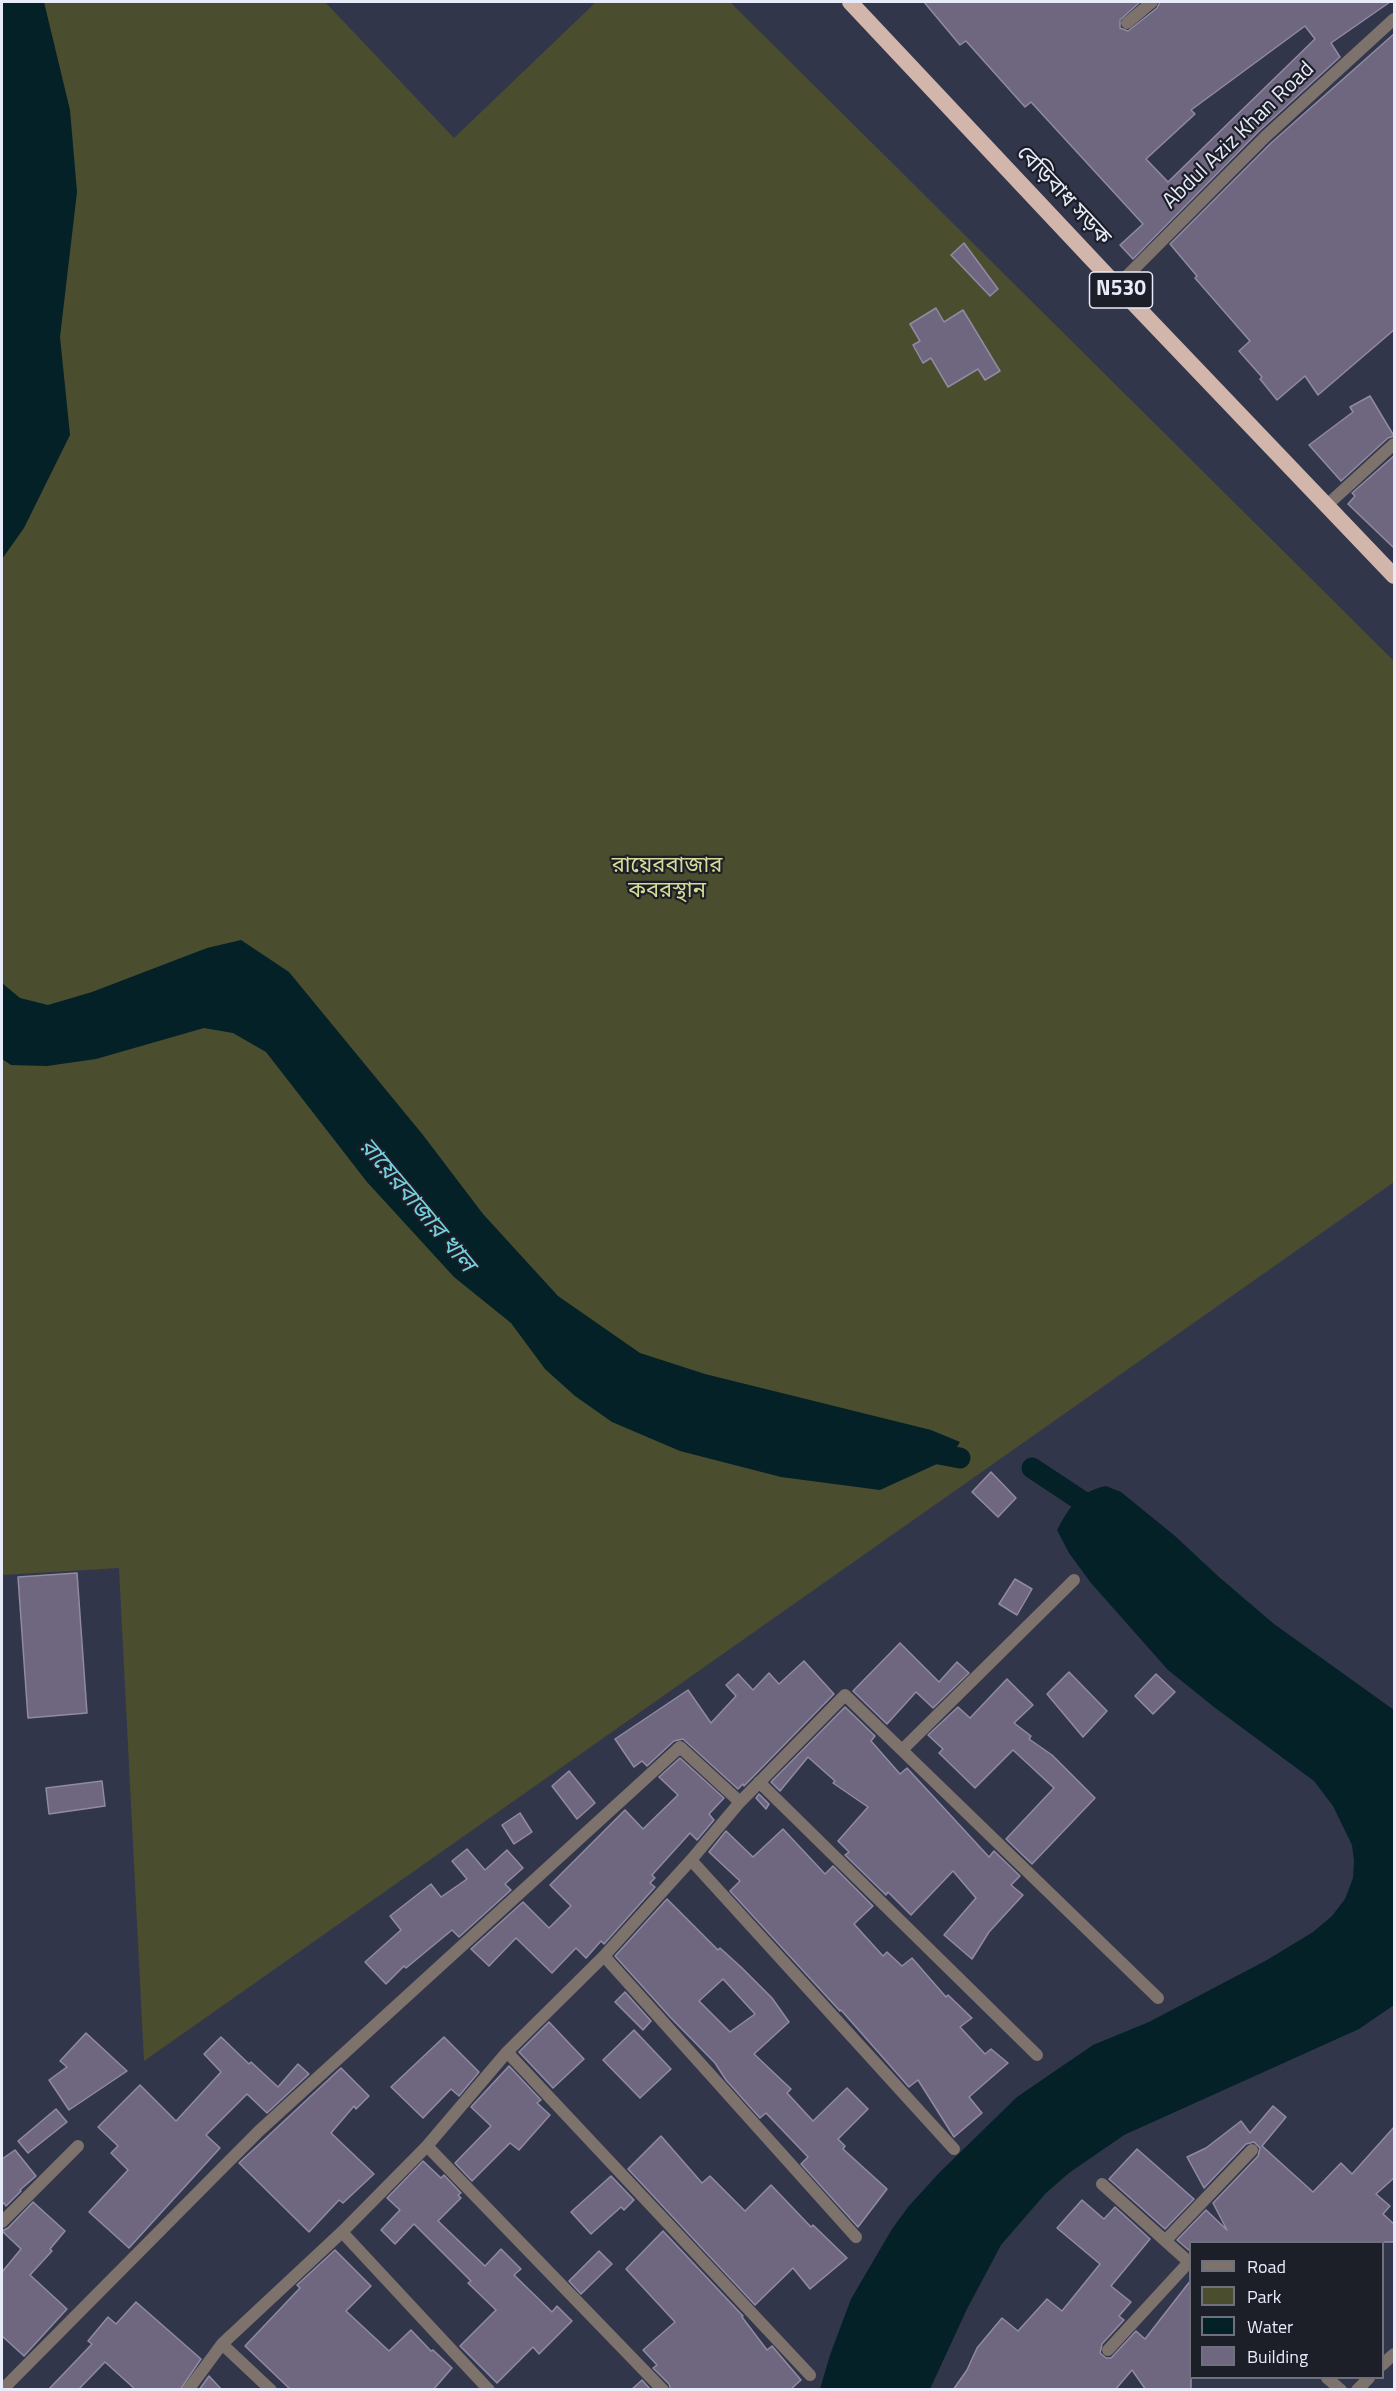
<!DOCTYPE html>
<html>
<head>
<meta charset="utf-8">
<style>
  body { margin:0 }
  #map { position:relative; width:1396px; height:2391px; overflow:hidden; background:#32364b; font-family:"Titillium Web",sans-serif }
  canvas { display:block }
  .frame { position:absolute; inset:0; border:3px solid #e8ebf9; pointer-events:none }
  .legend { position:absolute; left:1189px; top:2241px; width:195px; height:138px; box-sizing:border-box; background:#1c1e28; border:2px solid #6e707c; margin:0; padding:8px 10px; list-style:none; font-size:18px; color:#e8ebf9 }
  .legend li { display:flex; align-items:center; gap:12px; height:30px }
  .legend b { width:30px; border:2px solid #6e707c }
</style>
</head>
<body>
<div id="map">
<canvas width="1396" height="2391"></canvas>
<div class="frame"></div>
<ul class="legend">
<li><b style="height:8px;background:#7e726d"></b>Road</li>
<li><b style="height:16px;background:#4b4d2f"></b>Park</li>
<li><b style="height:16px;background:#032126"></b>Water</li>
<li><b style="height:16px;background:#6e677f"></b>Building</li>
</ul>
</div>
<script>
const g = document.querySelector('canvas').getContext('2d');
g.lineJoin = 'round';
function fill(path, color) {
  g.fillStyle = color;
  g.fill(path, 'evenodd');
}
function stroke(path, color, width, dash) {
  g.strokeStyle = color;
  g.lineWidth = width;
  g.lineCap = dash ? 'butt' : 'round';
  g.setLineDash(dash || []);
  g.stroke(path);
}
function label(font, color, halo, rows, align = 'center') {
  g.font = font + ' "Titillium Web","Noto Sans Bengali",sans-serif';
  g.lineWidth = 4.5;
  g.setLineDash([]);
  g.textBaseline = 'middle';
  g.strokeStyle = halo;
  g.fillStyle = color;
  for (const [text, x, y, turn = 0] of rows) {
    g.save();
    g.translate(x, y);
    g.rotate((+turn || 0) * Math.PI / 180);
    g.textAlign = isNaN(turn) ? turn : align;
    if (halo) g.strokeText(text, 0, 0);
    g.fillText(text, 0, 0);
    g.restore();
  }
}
fill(new Path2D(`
  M2,2H325L454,138L596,2H730L1394,661V1182L144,2061L119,1568L2,1575Z`), '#4b4d2f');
fill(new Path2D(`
  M2,2H44L70,110L77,192L60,337L70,435L24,528L2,559Z
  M241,940L289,972L423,1135L483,1214L558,1296L640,1353L705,1374L931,1430L960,1442L950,1458L880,1490L781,1477L680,1451L612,1422L575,1396L545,1369L511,1323L454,1277L367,1182L266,1052L233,1033L204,1028L96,1059L47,1066L11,1065L2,1059V983L20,998L48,1005L92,992L207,948Z
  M1106,1486L1121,1492L1175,1536L1219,1577L1274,1624L1394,1710V2005L1359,2029L1124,2135L1069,2173L1046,2193L1001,2245L967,2309L930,2389H820L830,2355L851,2299L892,2229L908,2207L939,2173L1017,2097L1093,2045L1149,2022L1267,1960L1313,1932L1332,1916L1345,1899L1353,1878L1354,1861L1352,1845L1333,1806L1314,1781L1214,1707L1168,1670L1091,1583L1069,1553L1057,1530C1069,1507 1080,1491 1106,1486Z`), '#032126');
stroke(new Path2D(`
  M923,1451L960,1458
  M1032,1468L1103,1515`), '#032126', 21);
const building = new Path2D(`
  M924,2H1140L1120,20V28L1128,31L1157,8L1160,2H1390L1331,43L1340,57L1259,131L1133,259L1120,245L1143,224L1031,102L1025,107L966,41L960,45ZM1305,26L1315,39L1168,182L1146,159L1195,114L1191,110Z
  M1395,33V329L1318,395L1305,376L1277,400L1260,379L1262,377L1239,351L1250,341L1195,278L1197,276L1170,244L1271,143Z
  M964,243L998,289L990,296L951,255Z
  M936,308L944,322L963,310L1000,371L985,380L978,369L948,387L931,358L923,363L913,345L920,341L910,324Z
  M1370,396L1394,436L1388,438L1341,481L1309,445L1353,412L1350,407Z
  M1395,455V549L1348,504L1355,496L1352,493Z
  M991,1472L1016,1498L998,1517L972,1492Z
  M77,1573L87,1713L28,1718L18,1577Z
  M1015,1579L1032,1589L1017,1615L999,1604Z
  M900,1643L939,1682L957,1662L969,1673L933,1708L916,1692L887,1724L853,1691Z
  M804,1661L834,1694L744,1786L743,1784L738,1789L683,1739L674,1741L647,1766L642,1761L634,1767L615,1739L688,1690L711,1723L736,1696L726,1685L738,1674L753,1690L769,1673L779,1684Z
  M1069,1672L1107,1711L1083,1737L1047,1694Z
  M1156,1674L1175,1692L1153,1714L1135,1696Z
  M1007,1679L1033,1705L1014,1723L1031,1736L1029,1739L1052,1755L1095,1798L1032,1864L1006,1839L1054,1788L1013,1750L975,1788L939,1753L943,1749L928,1735L958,1707L970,1718Z
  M845,1707L875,1736L871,1741L900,1774L907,1768L989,1857L994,1851L1020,1876L1011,1885L1023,1895L989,1932L972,1959L944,1935L976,1898L953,1871L911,1915L888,1892L886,1895L845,1855L849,1852L838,1841L868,1807L833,1783L835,1781L808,1757L780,1791L771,1782Z
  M680,1758L724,1798L709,1814L714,1820L697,1840L690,1833L652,1875L655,1878L650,1883L655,1887L604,1944L601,1941L586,1958L576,1948L552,1973L516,1938L489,1966L471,1949L523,1902L549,1928L571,1906L550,1885L625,1810L643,1829L678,1795L659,1777Z
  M569,1771L595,1803L577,1819L552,1786Z
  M102,1781L105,1806L49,1814L46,1788Z
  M759,1794L769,1804L766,1809L756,1798Z
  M520,1813L532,1832L514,1844L502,1825Z
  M783,1829L825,1874L833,1866L873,1906L854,1924L883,1956L887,1952L902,1966L912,1958L946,1997L948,1995L972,2018L960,2027L985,2054L991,2049L1008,2063L969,2097L982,2113L954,2137L918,2080L909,2087L841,2010L840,2011L730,1891L740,1881L709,1852L726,1831L753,1857Z
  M467,1849L485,1870L507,1850L523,1868L505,1884L511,1890L459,1937L452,1930L406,1968L404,1966L386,1984L365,1962L401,1930L390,1916L431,1884L441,1897L467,1879L452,1861Z
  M667,1899L718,1950L720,1948L742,1968L772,1998L789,2022L754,2054L791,2089L787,2093L813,2121L847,2088L868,2109L838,2139L845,2146L843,2149L887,2189L858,2227L801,2164L808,2157L766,2113L760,2118L726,2080L715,2063L671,2018L615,1956ZM723,1979L755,2014L730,2032L699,2001Z
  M625,1992L651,2021L643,2030L615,2002Z
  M549,2022L584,2059L553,2088L519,2052Z
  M634,2030L671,2069L640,2098L603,2060Z
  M86,2033L127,2071L69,2110L49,2080L67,2067L60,2061Z
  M221,2037L249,2064L251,2062L278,2087L298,2064L309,2074L267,2113L247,2094L206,2135L220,2148L129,2248L89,2212L128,2170L111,2153L118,2146L98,2127L140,2085L176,2121L221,2072L204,2054Z
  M444,2037L479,2072L459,2096L451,2089L423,2118L391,2087Z
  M509,2066L541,2100L537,2103L550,2115L519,2150L510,2143L472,2181L455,2163L491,2126L471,2107Z
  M341,2068L369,2096L356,2109L354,2106L331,2133L374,2174L343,2203L339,2200L309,2232L239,2163Z
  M1273,2106L1286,2117L1262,2146L1313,2192L1341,2163L1352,2174L1395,2126V2177L1376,2194L1390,2206L1383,2214L1395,2225V2242H1191V2252L1177,2240L1206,2210L1227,2230L1213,2203L1258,2156L1260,2148L1254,2142L1246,2144L1204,2188L1187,2157L1206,2148L1241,2121L1250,2133Z
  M56,2109L67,2122L28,2153L18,2141Z
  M661,2136L702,2183L710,2176L745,2211L771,2185L811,2227L813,2225L847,2258L810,2289L793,2268L755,2305L628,2169Z
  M1137,2149L1194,2199L1165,2229L1109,2179Z
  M15,2150L36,2176L20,2190L21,2191L6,2206L4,2203L2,2204V2159Z
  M423,2161L441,2178L444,2175L461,2193L458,2195L461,2198L438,2221L485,2266L501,2249L521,2269L514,2275L552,2312L557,2306L572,2321L539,2354L533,2347L497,2383L460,2346L496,2310L468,2283L471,2281L414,2224L395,2244L381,2230L400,2210L387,2198Z
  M611,2176L634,2200L624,2210L621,2207L591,2234L571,2212Z
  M1082,2200L1104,2219L1115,2207L1150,2239L1111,2286L1131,2302L1119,2316L1124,2320L1102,2344L1100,2353L1106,2358H1111L1136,2331L1145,2339L1191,2280V2390H1146L1132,2370L1115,2390H953L967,2370L977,2348L1002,2318L1018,2331L1047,2299L1062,2311L1100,2264L1057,2228Z
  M33,2202L65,2231L50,2249L52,2251L30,2275L67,2309L24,2356L2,2336V2272L21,2249L2,2231L8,2228Z
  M663,2231L743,2316L742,2317L767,2350L772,2346L801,2380L790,2390H671L669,2384L653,2368L657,2365L643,2350L675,2322L626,2269Z
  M335,2250L371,2286L346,2311L389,2351L411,2330L431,2351L433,2350L452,2368L433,2390H291L245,2346L300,2288L297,2285Z
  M599,2251L612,2264L581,2294L569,2281Z
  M136,2302L201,2359L180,2390H136L105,2362L78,2390H48L92,2344L88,2341L108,2317L116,2324Z
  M209,2376L222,2390H199Z
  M642,2380L651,2390H631Z`);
fill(building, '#6e677f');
stroke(building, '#918aa3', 1.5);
stroke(new Path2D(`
  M1127,23L1152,2
  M1117,286L1265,137L1394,19
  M1326,506L1394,444
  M902,1750L1074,1580
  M759,1782L1037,2055
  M691,1860L954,2149
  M604,1956L856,2237
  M507,2052L810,2375
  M427,2146L663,2390
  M1102,2184L1190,2263
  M2,2222L78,2146
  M342,2232L489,2390
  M1166,2240L1252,2150
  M222,2344L271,2390
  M1108,2350L1189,2262
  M1382,2365L1394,2354
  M1327,2378L1341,2390
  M2,2390L259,2131L680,1747L740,1802
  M188,2390L222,2344L342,2232L427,2146L507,2052L604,1956L691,1860L740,1802L845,1695L1158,1998
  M1357,2390L1369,2378`), '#7e726d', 12);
stroke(new Path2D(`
  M850,2L1117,286L1394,576`), '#d2b6ab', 16);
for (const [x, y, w] of [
  [1121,290,63]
]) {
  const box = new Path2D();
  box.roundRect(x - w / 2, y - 18, w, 36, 4.5);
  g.fillStyle = '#1c1e28';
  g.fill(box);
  stroke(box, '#e8ebf9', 1.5);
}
label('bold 21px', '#e8ebf9', null, [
  ["N530",1121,290]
]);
label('22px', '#e8ebf9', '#1c1e28', [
  ["Abdul Aziz Khan Road",1239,136,-44],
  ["বেড়িবাধ সড়ক",1063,196,47]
]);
label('22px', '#d7dc97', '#1c1e28', [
  ["রায়েরবাজার",667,867],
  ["কবরস্থান",667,892]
]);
label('italic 24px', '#74d0de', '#1c1e28', [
  ["রায়েরবাজার খাল",416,1206,50]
]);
</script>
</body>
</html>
